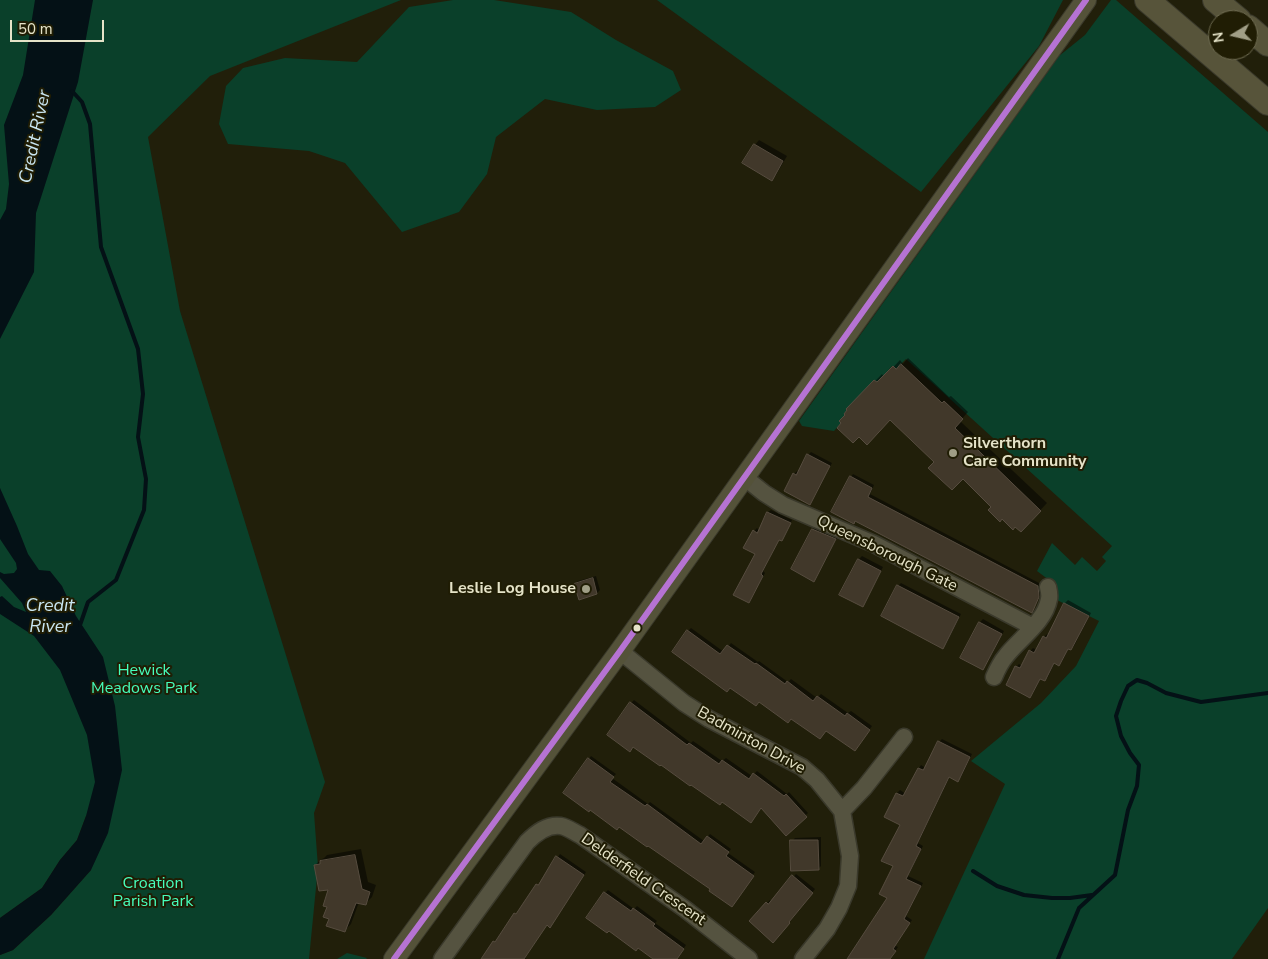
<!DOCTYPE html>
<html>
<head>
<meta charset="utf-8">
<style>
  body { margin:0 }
  #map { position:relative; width:1268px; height:959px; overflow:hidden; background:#211f0a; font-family:"Nunito Sans",sans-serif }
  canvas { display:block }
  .north { position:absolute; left:1208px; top:10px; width:50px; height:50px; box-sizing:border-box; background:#201d04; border:1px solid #6f6c52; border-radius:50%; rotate:261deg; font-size:14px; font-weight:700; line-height:20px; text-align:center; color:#e5e3c8 }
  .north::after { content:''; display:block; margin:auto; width:18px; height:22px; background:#a09e86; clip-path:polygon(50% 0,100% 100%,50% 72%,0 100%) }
  .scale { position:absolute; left:10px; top:20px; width:94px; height:22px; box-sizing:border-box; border:2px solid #e5e3c8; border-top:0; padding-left:6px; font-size:15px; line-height:18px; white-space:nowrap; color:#e5e3c8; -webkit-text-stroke:4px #201d04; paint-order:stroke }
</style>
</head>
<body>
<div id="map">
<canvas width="1268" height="959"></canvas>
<div class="north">N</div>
<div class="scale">50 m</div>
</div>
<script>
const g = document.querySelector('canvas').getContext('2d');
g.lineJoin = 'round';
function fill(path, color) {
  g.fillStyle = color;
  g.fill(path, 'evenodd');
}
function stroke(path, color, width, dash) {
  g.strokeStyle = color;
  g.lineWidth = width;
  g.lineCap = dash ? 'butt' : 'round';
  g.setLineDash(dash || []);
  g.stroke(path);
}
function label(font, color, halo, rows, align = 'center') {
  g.font = font + ' "Nunito Sans",sans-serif';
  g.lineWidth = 4;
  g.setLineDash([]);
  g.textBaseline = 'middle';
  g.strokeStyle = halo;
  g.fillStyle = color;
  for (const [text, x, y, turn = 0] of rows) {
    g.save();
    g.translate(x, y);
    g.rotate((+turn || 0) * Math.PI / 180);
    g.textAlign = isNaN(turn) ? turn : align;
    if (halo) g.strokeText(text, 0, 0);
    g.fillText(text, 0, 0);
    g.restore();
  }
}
fill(new Path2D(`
  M0,0H401L210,76L148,137L180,311L325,782L314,813L318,867L309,959H0V955L13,950L51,915L91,870L86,816L77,840L60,860L42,888L0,918Z
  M453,0H494L571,12L616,40L673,71L681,90L655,107L597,110L545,99L496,137L487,174L459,212L402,232L345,163L309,151L228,144L219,124L226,86L243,68L285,58L357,62L409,7Z
  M657,0H1063L1039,46L921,192Z
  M1111,0H1116L1268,132V908L1232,959H924L1005,784L971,761L1041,703L1076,666L1099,621L1055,599L1049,580L1037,571L1052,543L1075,565L1082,557L1097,571L1106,561L1102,557L1112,546L906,359L896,369L892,366L883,376L879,384L874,380L844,414L845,415L839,421L841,423L834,431L802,426L799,421L1059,56L1085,35Z
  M347,953L367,958L366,959H337Z`), '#0a402a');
fill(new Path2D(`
  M35,0H93L78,82L36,213L34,272L0,339V220L6,209L9,184L4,125L23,75Z
  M0,488L17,526L28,554L39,570L50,571L62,586L76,616L103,657L115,706L122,770L108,833L91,870L51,915L13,950L0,955V918L42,888L60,860L77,840L86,816L95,782L87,735L60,670L34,636L0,614V597L2,596L14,607L26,612L22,603L0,578V572L4,574L14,573L17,569L16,563L0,539Z`), '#041116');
fill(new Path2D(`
  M759,140L787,156L776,175L771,179L755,145Z
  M908,358L949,397L951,396L968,412L960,421L1047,503L1021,531L993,506L963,478L890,419L846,415L848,409L882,374L884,377L900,360L903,364Z
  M811,452L832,463L812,500L786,490L794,474L797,471L799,472L808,455Z
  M853,474L874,485L870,494L1041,584L1042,593L1034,608L1031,611L856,520L851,477Z
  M771,510L792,520L784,537L781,540L779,539L763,571L765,573L751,599L748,601L757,554L754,531L757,528L759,530L768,512Z
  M816,526L838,536L816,577L793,569L813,529Z
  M862,556L883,567L865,603L862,605L841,594L859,559Z
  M596,576L600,590L597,593L579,598L575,584L578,581Z
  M901,583L961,614L946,644L943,647L898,586Z
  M1068,600L1091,613L1074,646L1071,649L1069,648L1062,661L1059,664L1055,662L1048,677L1045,680L1041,678L1033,693L1030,696L1016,667L1019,664L1022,666L1030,651L1033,648L1037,650L1044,637L1047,634L1049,635L1065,603Z
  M983,619L1004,631L986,665L983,668L962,657L980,622Z
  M691,628L724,652L731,643L758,662L759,661L788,682L791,679L817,698L821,694L848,713L851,711L872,726L857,747L826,729L791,718L688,631Z
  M634,700L691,743L693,741L722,761L726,758L752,776L757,771L787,794L789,792L808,813L786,834L762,807L754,818L631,703Z
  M942,739L972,754L961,777L958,780L950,776L918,843L923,846L908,876L923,883L906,916L912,920L894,945L898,947L890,959H848L889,898L902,824L886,816L897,793L900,790L906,794L919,768L921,765L926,768L939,742Z
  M591,756L616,774L612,778L648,804L650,802L704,841L710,834L731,849L728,853L755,872L734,902L712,889L648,844L589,759Z
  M821,837V866L818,869L792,841L795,838Z
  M361,849L368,882L376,885L372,897L365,904L359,902L351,924L344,931L330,918L329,906L330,888L315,865L322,859L324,858L327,855Z
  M560,854L586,872L553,923L547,924L525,958L527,959H482L515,914L519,912Z
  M796,874L815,889L791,918L792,919L776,938L750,921L770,900L772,902Z
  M608,890L634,909L637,906L657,921L655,923L686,945L677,959H655L638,947L609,930L605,893Z`), '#0007');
stroke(new Path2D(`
  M72,91L82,102L90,124L101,247L138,349L143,394L138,437L146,479L144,510L116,580L88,602L80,625
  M973,871L997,886L1024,895L1052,898H1070L1092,895
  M1058,959L1079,908L1115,875L1128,810L1137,786L1139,765L1130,753L1121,736L1116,716L1121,701L1128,686L1137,680L1147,683L1166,693L1201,702L1268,693`), '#041116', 4);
const building = new Path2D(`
  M754,144L783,161L772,181L742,163Z
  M901,364L942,403L944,401L963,419L955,428L1041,511L1021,532L1015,527L1013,530L1002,519L1000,522L988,510L991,507L963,479L952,490L928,468L934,462L890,420L867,445L859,437L853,443L837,428L841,423L839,421L845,415L844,414L847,410L846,409L874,380L877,382L893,366L896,369Z
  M807,454L830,466L810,505L784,491L793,473L796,475Z
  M850,476L872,488L868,497L1038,586L1039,597L1032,613L855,521L854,524L831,512Z
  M767,512L791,523L782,541L779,540L761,574L763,576L749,603L733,595L755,554L743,548L753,530L757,533Z
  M812,529L836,539L814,582L791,569Z
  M858,559L881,571L863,607L839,595Z
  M593,578L597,594L579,600L574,584Z
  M897,585L959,617L943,649L881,616Z
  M1064,603L1089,616L1071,650L1068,649L1059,666L1054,663L1045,681L1040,679L1030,698L1006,685L1015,666L1020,668L1029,650L1034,653L1043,636L1046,638Z
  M979,622L1002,634L983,670L960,658Z
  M687,630L720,654L727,645L755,664L756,663L785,684L787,681L813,701L817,696L845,716L847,713L870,730L855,751L826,731L820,739L791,719L788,723L759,702L756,706L730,688L727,692L672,652Z
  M630,702L687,745L689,743L719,764L722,760L749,779L753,773L784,796L786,794L807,817L786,836L761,808L751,823L722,802L720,805L691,785L690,786L661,765L660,766L633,747L630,752L607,735Z
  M938,741L970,757L958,782L949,777L916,846L921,849L906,879L921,886L904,919L910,923L893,949L896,951L890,959H847L887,898L879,894L893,866L881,861L900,825L884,817L896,793L903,796L918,768L923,770Z
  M588,758L614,777L610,782L645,806L647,804L701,844L707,836L729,852L726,856L754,876L732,907L709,891L710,889L648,846L647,847L619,827L617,830L590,810L589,812L563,793Z
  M790,840H818L819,870L791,871Z
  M355,855L362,889L370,892L366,905L356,903L345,932L326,926L329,919L323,917L327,907L323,906L328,890L319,891L314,865L320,864V861Z
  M556,856L584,875L550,928L547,925L524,959H481L493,941L495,942L514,913L516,914L536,884L538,885Z
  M792,875L813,893L789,922L790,923L773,943L749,921L766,902L768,904Z
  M604,892L631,911L633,908L655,924L653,926L684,949L677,959H653L638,948L636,951L609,931L607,933L586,918Z`);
fill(building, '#41382a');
stroke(building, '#564c3f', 1);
const minor = new Path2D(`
  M744,477L764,493L783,505L874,544L1033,627
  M620,651L684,703L709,719L802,767L817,780L842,811L850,856L848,886L839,908L827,929L803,959
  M994,677C997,670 1001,662 1006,656C1019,639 1045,622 1049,599C1050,595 1049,591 1048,587
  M842,811L864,788L904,737
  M442,959L527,842C536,833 547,824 561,826C567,827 574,832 580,835L685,909L749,959`);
const major = new Path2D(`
  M394,959L620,651L1086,0`);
const highway = new Path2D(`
  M1147,0L1268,103
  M1215,0L1239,20
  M1248,27L1268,44`);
stroke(minor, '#3a392b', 19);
stroke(major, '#3a392b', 22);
stroke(highway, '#3a392b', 26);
stroke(minor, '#555340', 16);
stroke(major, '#545239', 20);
stroke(highway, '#57543a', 24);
stroke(new Path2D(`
  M394,959L620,651L1086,0`), '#b673d3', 6);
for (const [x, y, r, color] of [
  [953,453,5,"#a09e86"],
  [586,589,5,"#a09e86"],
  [637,628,4.5,"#e5e3c8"]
]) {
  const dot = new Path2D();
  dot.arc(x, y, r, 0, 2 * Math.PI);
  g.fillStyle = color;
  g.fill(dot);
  stroke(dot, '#201d04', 2);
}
label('bold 16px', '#e5e3c8', '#201d04', [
  ["Silverthorn",963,444],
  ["Care Community",963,462],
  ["Leslie Log House",576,589,"right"]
], 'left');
label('16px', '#e5e3c8', '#201d04', [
  ["Queensborough Gate",887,554,26],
  ["Badminton Drive",751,741,29],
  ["Delderfield Crescent",643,880,35]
]);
label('16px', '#46febb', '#201d04', [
  ["Hewick",144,671],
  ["Meadows Park",144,689],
  ["Croation",153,884],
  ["Parish Park",153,902]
]);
label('italic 18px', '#c9e6f2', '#201d04', [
  ["Credit River",36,137,-78],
  ["Credit",50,607],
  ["River",50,628]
]);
</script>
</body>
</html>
